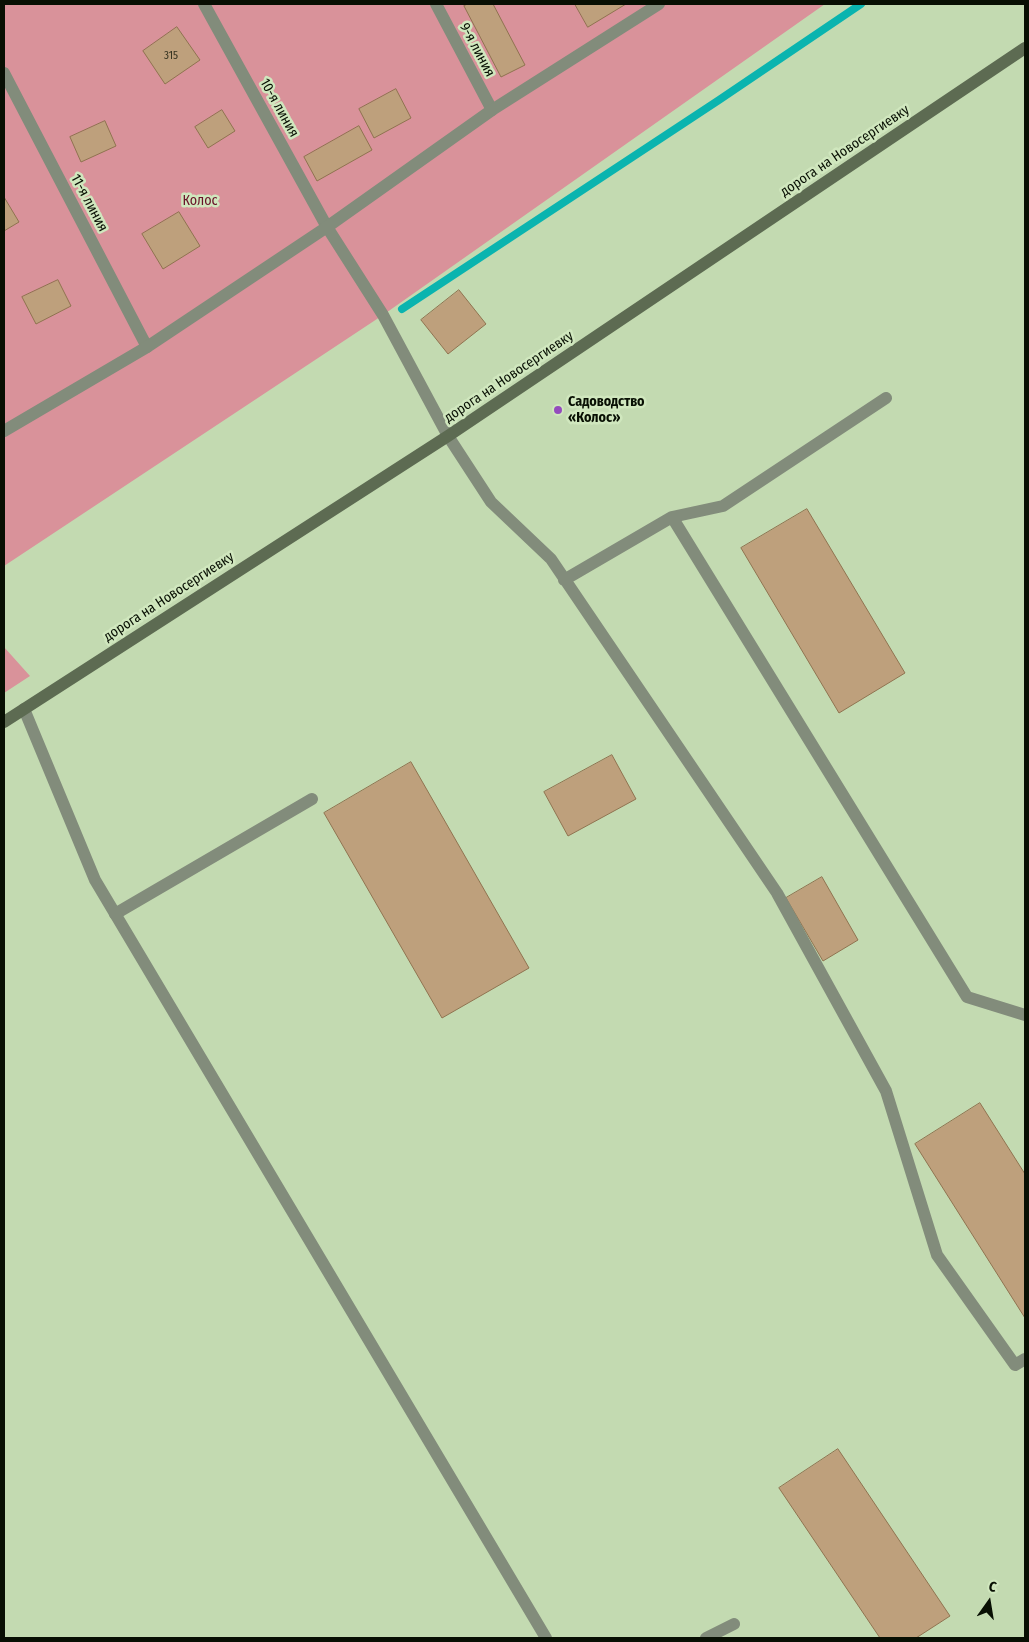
<!DOCTYPE html>
<html>
<head>
<meta charset="utf-8">
<style>
  body { margin:0 }
  #map { position:relative; width:1029px; height:1642px; overflow:hidden; background:#c3dab1; font-family:"Fira Sans Condensed",sans-serif }
  canvas { display:block }
  .frame { position:absolute; inset:0; border:5px solid #080f03; pointer-events:none }
  .north { position:absolute; left:964px; top:1577px; width:50px; height:50px; -webkit-text-stroke:4px #d0e7be; paint-order:stroke; rotate:13deg; font-size:14px; font-weight:700; line-height:20px; text-align:center; color:#080f03 }
  .north::after { content:''; display:block; margin:auto; width:18px; height:22px; background:#080f03; clip-path:polygon(50% 0,100% 100%,50% 72%,0 100%) }
</style>
</head>
<body>
<div id="map">
<canvas width="1029" height="1642"></canvas>
<div class="frame"></div>
<div class="north">С</div>
</div>
<script>
const g = document.querySelector('canvas').getContext('2d');
g.lineJoin = 'round';
function fill(path, color) {
  g.fillStyle = color;
  g.fill(path, 'evenodd');
}
function stroke(path, color, width, dash) {
  g.strokeStyle = color;
  g.lineWidth = width;
  g.lineCap = dash ? 'butt' : 'round';
  g.setLineDash(dash || []);
  g.stroke(path);
}
function label(font, color, halo, rows, align = 'center') {
  g.font = font + ' "Fira Sans Condensed",sans-serif';
  g.lineWidth = 5;
  g.setLineDash([]);
  g.textBaseline = 'middle';
  g.strokeStyle = halo;
  g.fillStyle = color;
  for (const [text, x, y, turn = 0] of rows) {
    g.save();
    g.translate(x, y);
    g.rotate((+turn || 0) * Math.PI / 180);
    g.textAlign = isNaN(turn) ? turn : align;
    if (halo) g.strokeText(text, 0, 0);
    g.fillText(text, 0, 0);
    g.restore();
  }
}
fill(new Path2D(`
  M4,4H825L383,315L4,566Z
  M4,647L30,676L4,693Z`), '#d9929a');
stroke(new Path2D(`
  M402,309L719,100L861,4`), '#0ab4af', 8);
const building = new Path2D(`
  M468,4H493L525,65L501,77L464,6Z
  M575,4H626L588,27Z
  M177,27L200,60L165,84L143,51Z
  M396,89L411,118L374,138L359,109Z
  M222,110L235,131L208,148L195,127Z
  M105,121L116,146L81,162L70,137Z
  M359,126L372,150L317,181L304,157Z
  M4,197L19,222L4,231Z
  M179,212L200,246L163,269L142,234Z
  M58,280L71,306L36,324L22,297Z
  M459,290L486,324L448,354L421,320Z
  M807,509L905,673L839,713L741,548Z
  M612,755L636,799L568,836L544,792Z
  M411,762L529,968L442,1018L324,813Z
  M822,877L858,940L823,961L786,898Z
  M980,1103L1025,1174V1318L915,1144Z
  M838,1449L950,1616L916,1638H880L779,1488Z`);
fill(building, '#bea07c');
stroke(building, '#8f7350', 1);
stroke(new Path2D(`
  M204,4L327,227
  M436,4L492,110
  M4,73L147,347
  M448,436L491,502L551,559L777,893L886,1091L937,1255L1015,1365L1025,1359
  M672,517L967,997L1025,1015
  M564,580L672,517L723,506L886,398
  M115,914L312,799
  M706,1638L734,1624`), '#828c7b', 12);
stroke(new Path2D(`
  M327,227L383,315L448,436
  M4,431L147,347L327,227L492,110L659,4
  M24,709L95,880L546,1638`), '#828c7b', 12);
stroke(new Path2D(`
  M4,722L448,436L1025,48`), '#5d6b52', 12);
for (const [x, y, r, color] of [
  [558,410,5,"#944bbd"]
]) {
  const dot = new Path2D();
  dot.arc(x, y, r, 0, 2 * Math.PI);
  g.fillStyle = color;
  g.fill(dot);
  stroke(dot, '#d0e7be', 2);
}
label('11px', '#363321', null, [
  ["315",171,56]
]);
label('14px', '#080f03', '#d0e7be', [
  ["9-я линия",477,50,62],
  ["10-я линия",279,108,61],
  ["дорога на Новосергиевку",845,151,-34],
  ["11-я линия",89,203,62],
  ["дорога на Новосергиевку",509,377,-34],
  ["дорога на Новосергиевку",169,597,-33]
]);
label('14px', '#681228', '#d0e7be', [
  ["Колос",200,201]
]);
label('bold 14px', '#080f03', '#d0e7be', [
  ["Садоводство",568,402],
  ["«Колос»",568,418]
], 'left');
</script>
</body>
</html>
